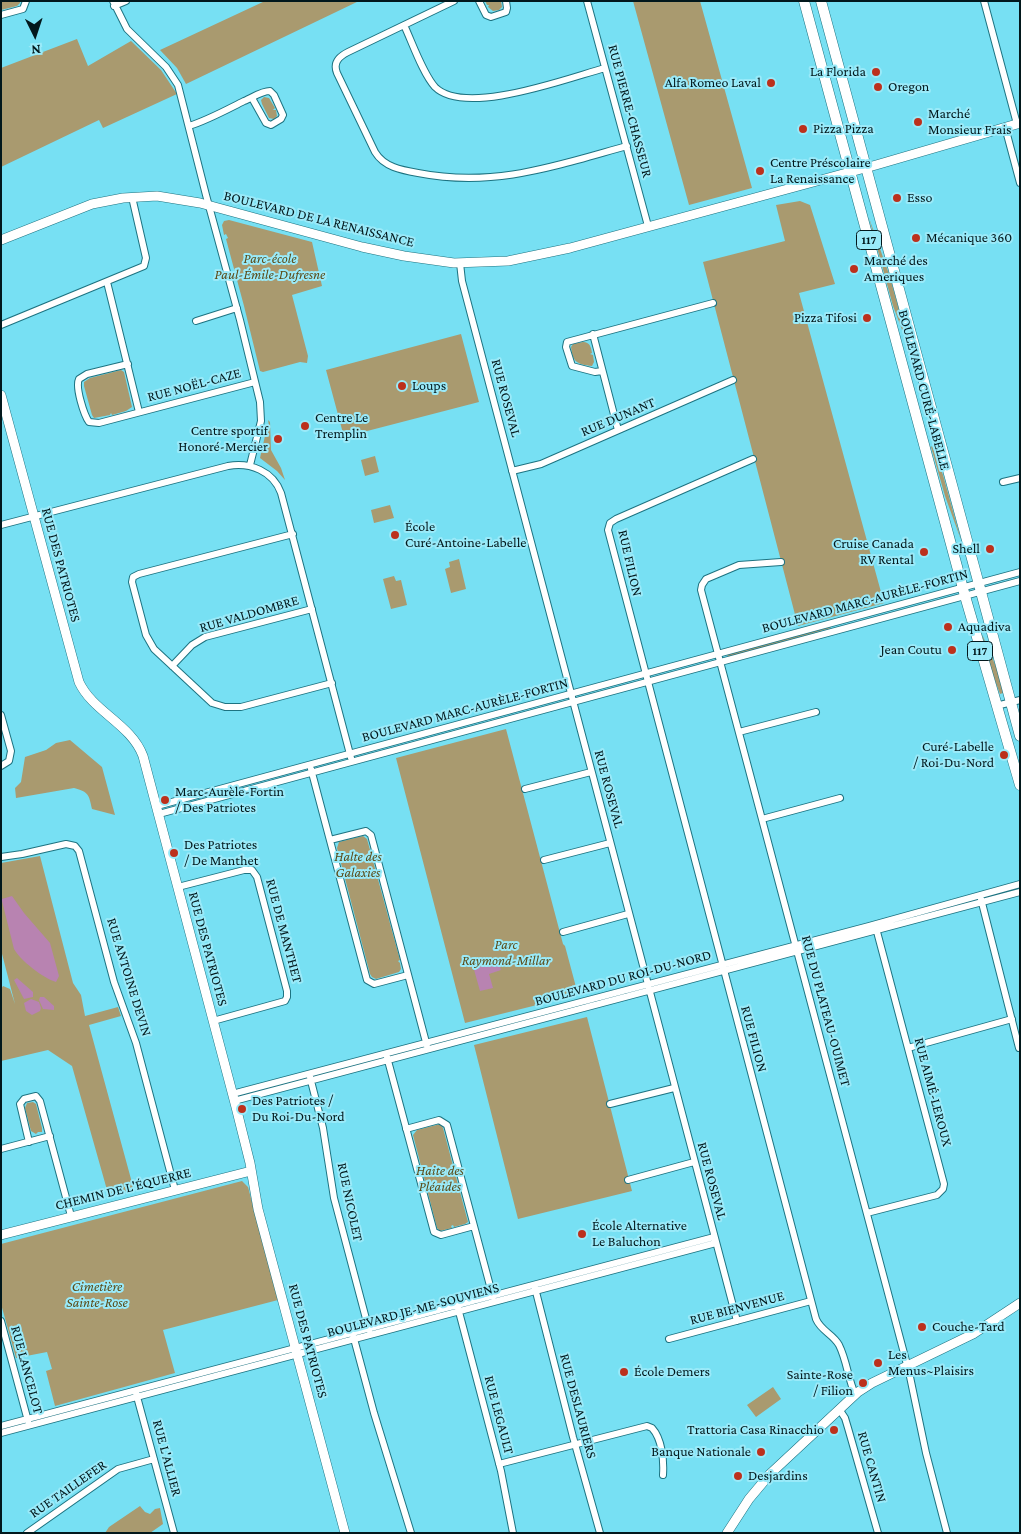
<!DOCTYPE html>
<html>
<head>
<meta charset="utf-8">
<style>
  body { margin:0 }
  #map { position:relative; width:1021px; height:1534px; overflow:hidden; background:#77e0f3; font-family:"Crimson Pro",serif }
  canvas { display:block }
  .frame { position:absolute; inset:0; border:2px solid #02181c; pointer-events:none }
  .north { position:absolute; left:10px; top:10px; width:50px; height:50px; -webkit-text-stroke:4px #9aeaf9; paint-order:stroke; rotate:176deg; font-size:14px; font-weight:700; line-height:20px; text-align:center; color:#02181c }
  .north::after { content:''; display:block; margin:auto; width:18px; height:22px; background:#02181c; clip-path:polygon(50% 0,100% 100%,50% 72%,0 100%) }
</style>
</head>
<body>
<div id="map">
<canvas width="1021" height="1534"></canvas>
<div class="frame"></div>
<div class="north">N</div>
</div>
<script>
const g = document.querySelector('canvas').getContext('2d');
g.lineJoin = 'round';
function fill(path, color) {
  g.fillStyle = color;
  g.fill(path, 'evenodd');
}
function stroke(path, color, width, dash) {
  g.strokeStyle = color;
  g.lineWidth = width;
  g.lineCap = dash ? 'butt' : 'round';
  g.setLineDash(dash || []);
  g.stroke(path);
}
function label(font, color, halo, rows, align = 'center') {
  g.font = font + ' "Crimson Pro",serif';
  g.lineWidth = 4;
  g.setLineDash([]);
  g.textBaseline = 'middle';
  g.strokeStyle = halo;
  g.fillStyle = color;
  for (const [text, x, y, turn = 0] of rows) {
    g.save();
    g.translate(x, y);
    g.rotate((+turn || 0) * Math.PI / 180);
    g.textAlign = isNaN(turn) ? turn : align;
    if (halo) g.strokeText(text, 0, 0);
    g.fillText(text, 0, 0);
    g.restore();
  }
}
fill(new Path2D(`
  M1,1H20V3L17,6L1,10Z
  M265,1H359L186,84L177,68L160,50Z
  M485,1H501L502,7L499,10L493,11L488,7L489,5H487Z
  M633,1H700L752,188L689,205Z
  M77,39L88,66L131,41L161,70L177,94L103,128L99,120L1,167V68Z
  M264,97L269,98L275,108L273,110H276L277,116L274,119L269,118L262,104L261,100Z
  M800,201L810,205L835,284L799,293L884,603L798,626L703,262L785,241L776,205Z
  M869,218L889,274L906,335H904L893,306Z
  M229,220L312,242L322,286L292,295L308,356L307,363L300,362L263,372L260,371L244,306L226,239L228,238L226,234L224,235L222,225L224,221Z
  M461,334L479,402L344,437L326,370Z
  M583,342C590,342 591,347 592,353L590,354L593,355L594,362L592,366C577,364 573,363 571,347L573,344Z
  M121,370L124,372L132,407L126,411L112,415L111,413L110,415L94,418L92,415L84,386V382L90,378Z
  M268,420L270,422L271,450L281,468L285,480L277,471L260,458L267,427L269,426Z
  M932,446L943,475L961,540L945,496L931,447Z
  M375,456L379,472L365,476L361,460Z
  M390,505L394,518L374,523L371,510Z
  M459,559L466,589L451,593L445,569L450,567L449,562Z
  M394,576L396,581L401,580L407,605L391,609L383,579Z
  M830,627L831,628L729,657L727,655Z
  M982,634L997,669L1003,693L1000,694L991,670Z
  M506,729L563,944L565,946L576,987L575,989L577,995L465,1023L396,758Z
  M70,740L102,767L115,815L92,809C89,795 89,792 74,788L16,798L15,788L21,782L25,757L46,750L56,743Z
  M363,836L367,839L400,960L398,961L400,963L401,969L399,972L376,979L372,977L370,974L337,848L339,842Z
  M40,856L73,983L81,995L85,1016L118,1007L121,1016L89,1025L134,1190L109,1197L72,1066L48,1050L1,1061V989L3,986L10,989L15,1004L1,950V863Z
  M587,1017L632,1191L518,1219L474,1045Z
  M33,1102L36,1104L42,1128V1132H38L36,1134L31,1131L25,1108L27,1103Z
  M440,1124L443,1128L468,1222L465,1224L454,1227L453,1225L451,1226L452,1228L440,1231L437,1228L413,1135L417,1130Z
  M242,1181L248,1187L278,1300L163,1330L175,1373L55,1406L46,1371L52,1369L47,1352L16,1358L1,1304V1244Z
  M773,1387L781,1399L756,1417L747,1405Z
  M140,1506L145,1512L150,1514L155,1509L160,1508L163,1524L150,1533H105L109,1527Z`), '#a99a6f');
fill(new Path2D(`
  M12,896L24,913L50,943L59,976L56,982C43,978 21,961 14,949L2,901V899Z
  M498,959L501,970L489,974L493,988L480,991L473,966Z
  M17,978L33,992V997L24,999L14,980Z
  M40,997H44L54,1006V1010L43,1009L39,1000Z
  M31,999L39,1002L41,1008L40,1011L32,1015L26,1011L24,1003Z`), '#b883b1');
const street = new Path2D(`
  M113,1L127,29L166,67L178,85L206,195L240,320L260,402L261,421L250,465
  M454,1L348,52C338,57 333,63 337,73L375,152C384,167 401,170 418,173C494,188 555,166 627,146
  M479,1L486,15L491,17L506,12L507,8L506,1
  M587,1L648,226
  M984,1L1017,124
  M114,6L126,1
  M1,15L23,9L26,1
  M404,25C412,42 423,74 435,87C465,117 568,78 605,68
  M189,126C208,120 226,110 244,101C252,98 261,91 270,91L274,95L283,115L281,119L271,125L266,123L252,98
  M1005,127L1020,183
  M460,263L462,281L737,1321
  M107,282L139,412
  M196,321L237,308
  M1,325L144,266L146,258L132,197
  M593,334L618,430
  M128,364L87,374L79,379C75,387 84,415 89,422L99,423L255,382
  M602,371L595,372L572,366L566,347L567,342L713,303
  M753,459L616,519L610,523L608,530L816,1319C821,1331 833,1334 839,1345C847,1361 848,1379 855,1394
  M512,471L541,464L733,380
  M1003,482L1020,478
  M1,525L228,466C250,462 273,471 281,493L351,758
  M293,534L139,574L133,577L132,582L146,635L154,649L212,703L225,707H241L332,683
  M781,562L739,565L706,579L702,585L701,590L909,1372L926,1453L947,1533
  M172,666L192,645L205,637L312,609
  M996,706L1020,700
  M1,715L11,751L9,761L1,766
  M739,732L816,712
  M311,769L367,980L374,984L408,975
  M525,789L591,772
  M157,806L1020,572
  M159,814L1020,581
  M762,819L840,798
  M330,840L366,831L371,835L427,1046
  M1,857L22,854L66,844L75,846L79,851L114,982L136,1043L175,1190
  M544,860L610,843
  M178,887L244,870H252L257,877L287,991V997L285,1001L213,1021
  M981,899L1019,1048
  M563,932L628,914
  M908,1048L1012,1019
  M387,1057L434,1232L441,1235L474,1226
  M310,1077L323,1128L334,1198L369,1330
  M232,1094L869,926L1020,884
  M234,1101L1020,892
  M610,1104L674,1088
  M406,1129L439,1120L447,1125L493,1297
  M29,1142L20,1104L24,1099L36,1096L40,1101L71,1216
  M1,1149L50,1136
  M628,1180L694,1162
  M867,1213L937,1195L943,1189L944,1184L876,928
  M535,1288L573,1437L600,1533
  M458,1308L501,1471L513,1533
  M1,1321L28,1421
  M353,1335L374,1413L411,1533
  M669,1339L811,1301
  M136,1393L174,1533
  M839,1409L845,1418L848,1428L878,1533
  M1,1426L714,1237
  M1,1433L716,1243
  M499,1464L647,1426L652,1428C662,1439 664,1460 663,1475
  M27,1533L118,1469L154,1459`);
const secondary = new Path2D(`
  M1,240L92,204L123,198L157,196L200,203L362,247L404,256L454,263L508,261L570,248L876,165L1020,123
  M1,395L79,682C93,712 131,724 143,756L236,1107L250,1163L258,1209L345,1533
  M1,1235L251,1171
  M727,1533L749,1499L770,1474L858,1392L872,1383L973,1334L1020,1303`);
const primary = new Path2D(`
  M804,1L965,596L1020,785
  M821,1L1020,736`);
stroke(street, '#1d7381', 8);
stroke(secondary, '#1d7381', 10);
stroke(primary, '#1d7381', 11);
stroke(street, '#fff', 6);
stroke(secondary, '#fff', 9);
stroke(primary, '#fff', 10);
for (const [x, y, r, color] of [
  [876,72,5,"#bc301c"],
  [771,83,5,"#bc301c"],
  [878,87,5,"#bc301c"],
  [918,122,5,"#bc301c"],
  [803,129,5,"#bc301c"],
  [760,171,5,"#bc301c"],
  [897,198,5,"#bc301c"],
  [916,238,5,"#bc301c"],
  [854,269,5,"#bc301c"],
  [867,318,5,"#bc301c"],
  [402,386,5,"#bc301c"],
  [305,426,5,"#bc301c"],
  [278,439,5,"#bc301c"],
  [395,535,5,"#bc301c"],
  [990,549,5,"#bc301c"],
  [924,552,5,"#bc301c"],
  [948,627,5,"#bc301c"],
  [952,650,5,"#bc301c"],
  [1004,755,5,"#bc301c"],
  [165,800,5,"#bc301c"],
  [174,853,5,"#bc301c"],
  [242,1109,5,"#bc301c"],
  [582,1234,5,"#bc301c"],
  [922,1327,5,"#bc301c"],
  [878,1363,5,"#bc301c"],
  [624,1372,5,"#bc301c"],
  [863,1383,5,"#bc301c"],
  [834,1430,5,"#bc301c"],
  [761,1452,5,"#bc301c"],
  [738,1476,5,"#bc301c"]
]) {
  const dot = new Path2D();
  dot.arc(x, y, r, 0, 2 * Math.PI);
  g.fillStyle = color;
  g.fill(dot);
  stroke(dot, '#9aeaf9', 2);
}
for (const [x, y, w] of [
  [869,240,25],
  [980,651,25]
]) {
  const box = new Path2D();
  box.roundRect(x - w / 2, y - 9.5, w, 19, 4);
  g.fillStyle = '#9aeaf9';
  g.fill(box);
  stroke(box, '#02181c', 1);
}
label('bold 12px', '#02181c', null, [
  ["117",869,240],
  ["117",980,651]
]);
label('14px', '#02181c', '#9aeaf9', [
  ["La Florida",866,72,"right"],
  ["Alfa Romeo Laval",761,83,"right"],
  ["Oregon",888,87],
  ["Marché",928,114],
  ["Monsieur Frais",928,130],
  ["Pizza Pizza",813,129],
  ["Centre Préscolaire",770,163],
  ["La Renaissance",770,179],
  ["Esso",907,198],
  ["Mécanique 360",926,238],
  ["Marché des",864,261],
  ["Ameriques",864,277],
  ["Pizza Tifosi",857,318,"right"],
  ["Loups",412,386],
  ["Centre Le",315,418],
  ["Tremplin",315,434],
  ["Centre sportif",268,431,"right"],
  ["Honoré-Mercier",268,447,"right"],
  ["École",405,527],
  ["Curé-Antoine-Labelle",405,543],
  ["Cruise Canada",914,544,"right"],
  ["RV Rental",914,560,"right"],
  ["Shell",980,549,"right"],
  ["Aquadiva",958,627],
  ["Jean Coutu",942,650,"right"],
  ["Curé-Labelle",994,747,"right"],
  ["/ Roi-Du-Nord",994,763,"right"],
  ["Marc-Aurèle-Fortin",175,792],
  ["/ Des Patriotes",175,808],
  ["Des Patriotes",184,845],
  ["/ De Manthet",184,861],
  ["Des Patriotes /",252,1101],
  ["Du Roi-Du-Nord",252,1117],
  ["École Alternative",592,1226],
  ["Le Baluchon",592,1242],
  ["Couche-Tard",932,1327],
  ["Les",888,1355],
  ["Menus~Plaisirs",888,1371],
  ["École Demers",634,1372],
  ["Sainte-Rose",853,1375,"right"],
  ["/ Filion",853,1391,"right"],
  ["Trattoria Casa Rinacchio",824,1430,"right"],
  ["Banque Nationale",751,1452,"right"],
  ["Desjardins",748,1476]
], 'left');
label('14px', '#02181c', '#9aeaf9', [
  ["RUE PIERRE-CHASSEUR",630,111,75],
  ["BOULEVARD DE LA RENAISSANCE",319,219,14],
  ["RUE NOËL-CAZE",194,385,-15],
  ["BOULEVARD CURÉ-LABELLE",924,390,75],
  ["RUE ROSEVAL",506,398,75],
  ["RUE DUNANT",618,417,-23],
  ["RUE FILION",630,563,77],
  ["RUE DES PATRIOTES",61,565,75],
  ["BOULEVARD MARC-AURÈLE-FORTIN",865,601,-15],
  ["RUE VALDOMBRE",249,614,-16],
  ["BOULEVARD MARC-AURÈLE-FORTIN",465,710,-15],
  ["RUE ROSEVAL",609,789,75],
  ["RUE DE MANTHET",284,931,75],
  ["RUE DES PATRIOTES",208,949,75],
  ["RUE ANTOINE DEVIN",129,977,73],
  ["BOULEVARD DU ROI-DU-NORD",623,978,-15],
  ["RUE DU PLATEAU-OUIMET",826,1011,75],
  ["RUE FILION",754,1039,75],
  ["RUE AIMÉ-LEROUX",933,1092,75],
  ["RUE ROSEVAL",712,1181,75],
  ["CHEMIN DE L'ÉQUERRE",123,1189,-14],
  ["RUE NICOLET",350,1202,78],
  ["RUE BIENVENUE",737,1308,-15],
  ["BOULEVARD JE-ME-SOUVIENS",413,1310,-15],
  ["RUE DES PATRIOTES",308,1341,75],
  ["RUE LANCELOT",27,1370,75],
  ["RUE DESLAURIERS",578,1406,75],
  ["RUE LEGAULT",499,1415,75],
  ["RUE L'ALLIER",167,1458,75],
  ["RUE CANTIN",872,1467,74],
  ["RUE TAILLEFER",68,1489,-35]
]);
label('italic 14px', '#5b4b18', '#9aeaf9', [
  ["Parc-école",270,259],
  ["Paul-Émile-Dufresne",270,275],
  ["Halte des",358,857],
  ["Galaxies",358,873],
  ["Parc",506,945],
  ["Raymond-Millar",506,961],
  ["Haite des",440,1171],
  ["Pléaides",440,1187],
  ["Cimetière",97,1287],
  ["Sainte-Rose",97,1303]
]);
</script>
</body>
</html>
